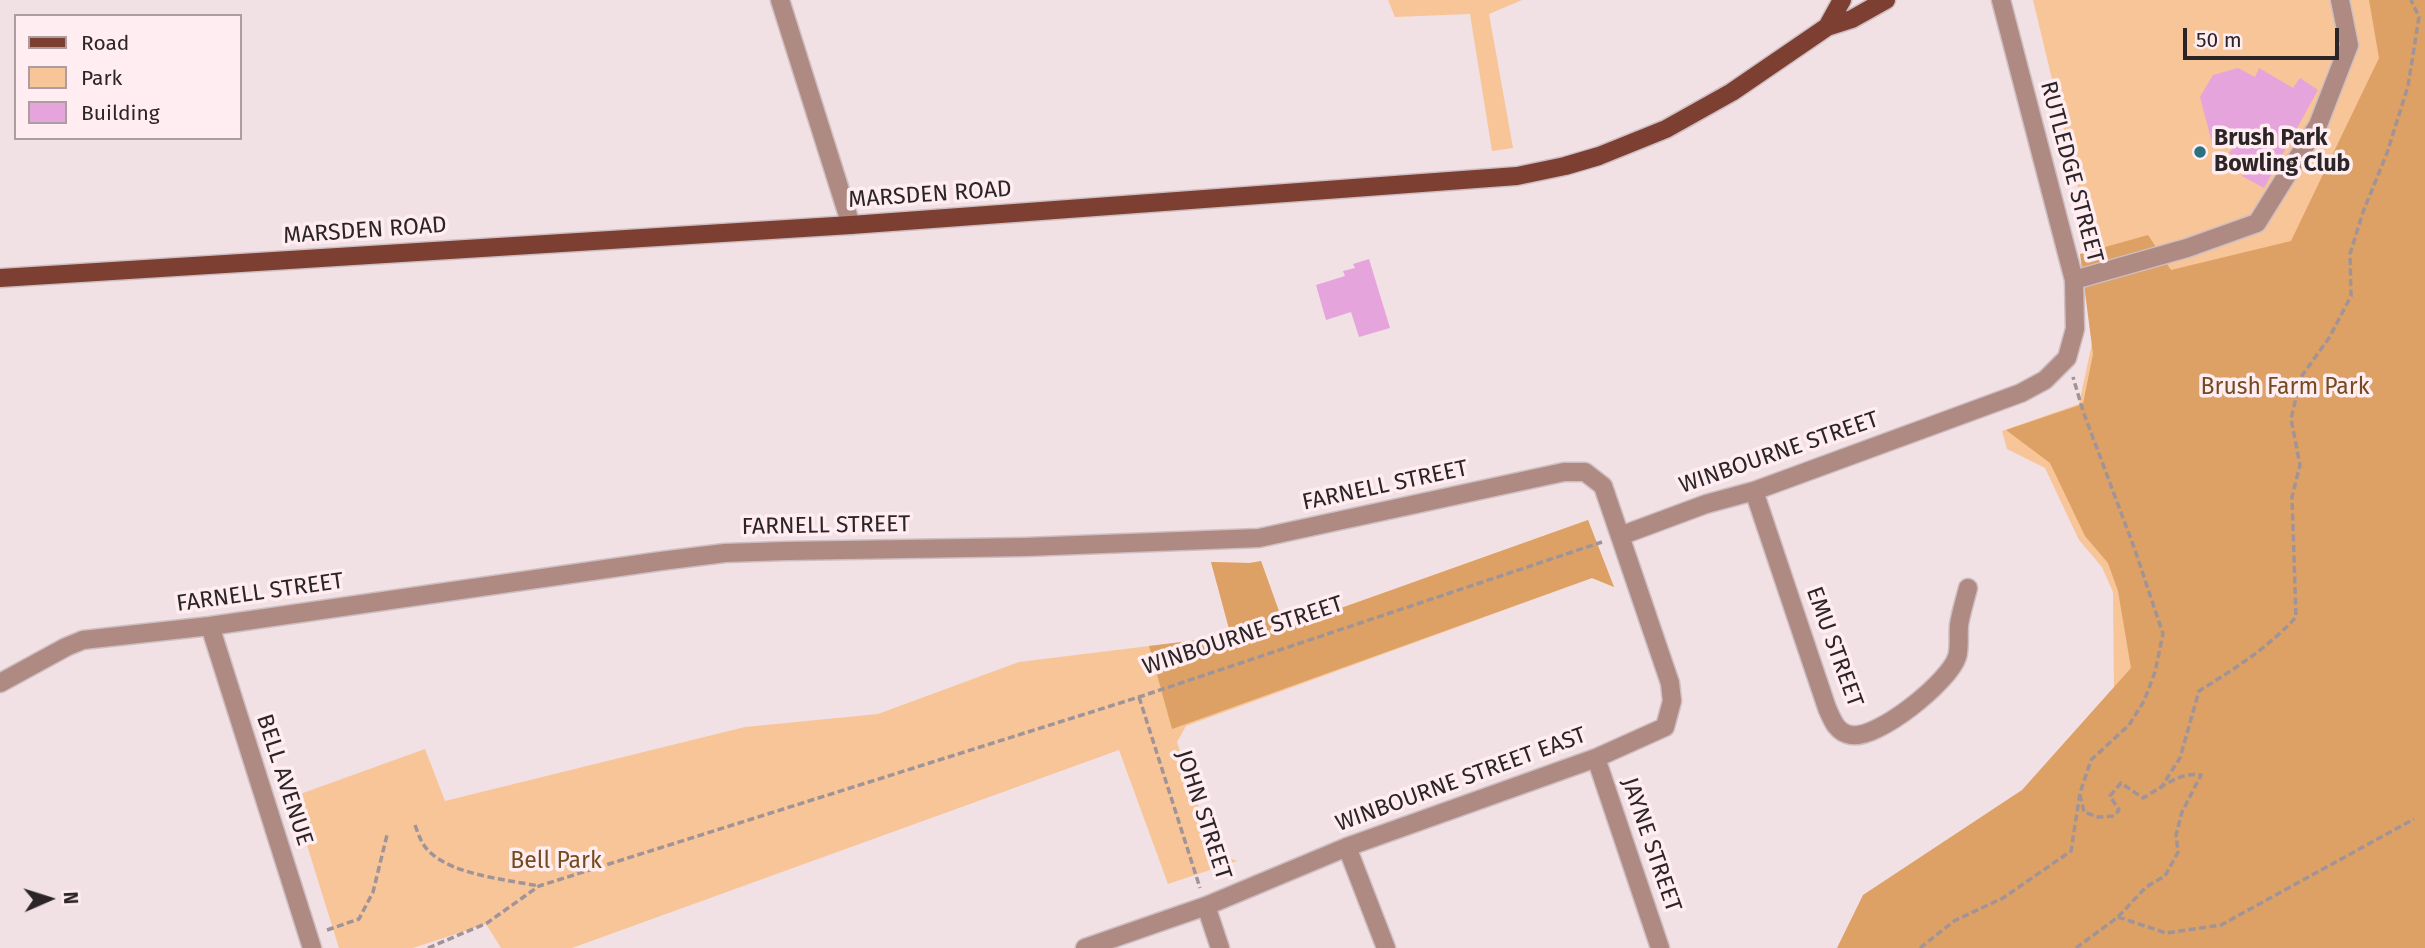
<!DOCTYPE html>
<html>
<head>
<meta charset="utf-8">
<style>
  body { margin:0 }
  #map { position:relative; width:2425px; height:948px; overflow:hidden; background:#f1e0e4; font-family:"Fira Sans",sans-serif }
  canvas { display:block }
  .legend { position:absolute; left:14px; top:14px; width:228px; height:126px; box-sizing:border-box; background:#ffedf1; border:2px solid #ab9da0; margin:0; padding:9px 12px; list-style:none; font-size:21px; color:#2c2527 }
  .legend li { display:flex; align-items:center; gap:14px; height:35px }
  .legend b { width:35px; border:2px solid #ab9da0 }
  .north { position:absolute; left:14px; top:864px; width:70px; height:70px; -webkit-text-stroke:5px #ffedf1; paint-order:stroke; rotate:87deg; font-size:19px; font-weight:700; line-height:28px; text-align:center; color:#2c2527 }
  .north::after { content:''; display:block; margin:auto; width:24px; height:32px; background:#2c2527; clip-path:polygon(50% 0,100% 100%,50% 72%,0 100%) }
  .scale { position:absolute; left:2183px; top:28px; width:156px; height:32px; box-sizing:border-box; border:4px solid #2c2527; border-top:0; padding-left:9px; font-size:21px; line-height:24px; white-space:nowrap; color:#2c2527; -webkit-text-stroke:5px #ffedf1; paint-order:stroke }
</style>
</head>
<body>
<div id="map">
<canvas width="2425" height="948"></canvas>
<ul class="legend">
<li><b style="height:9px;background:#7d3f31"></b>Road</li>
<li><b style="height:19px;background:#f7c597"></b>Park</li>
<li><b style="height:19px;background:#e5a4db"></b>Building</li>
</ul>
<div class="north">N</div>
<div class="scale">50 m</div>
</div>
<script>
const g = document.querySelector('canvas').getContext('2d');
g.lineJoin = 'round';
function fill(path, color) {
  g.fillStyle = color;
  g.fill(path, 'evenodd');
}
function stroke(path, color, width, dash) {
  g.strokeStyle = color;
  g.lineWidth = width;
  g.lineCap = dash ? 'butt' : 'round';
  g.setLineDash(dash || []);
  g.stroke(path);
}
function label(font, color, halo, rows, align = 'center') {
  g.font = font + ' "Fira Sans",sans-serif';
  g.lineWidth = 7;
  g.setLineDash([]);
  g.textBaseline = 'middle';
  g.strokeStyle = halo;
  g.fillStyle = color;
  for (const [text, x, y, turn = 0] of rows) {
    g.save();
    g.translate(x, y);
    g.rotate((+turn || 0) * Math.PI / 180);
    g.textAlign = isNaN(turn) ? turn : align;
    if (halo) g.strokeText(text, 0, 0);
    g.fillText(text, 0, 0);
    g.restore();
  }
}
fill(new Path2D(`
  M1388,0H1522L1489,14L1513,148L1492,151L1470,14L1395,17Z
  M2033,0H2425V948H1893L2115,789L2113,592L2102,567L2079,540L2045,468L2007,449L2002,431L2079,404L2103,292Z
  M1588,520L1614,587L1592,578L1186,726L1177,742L1214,853L1237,861L1168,884L1119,750L572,948H501L486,924L413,948H339L292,797L425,749L445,801L745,727L878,714L1019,662L1231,636L1211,562L1250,563L1261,561L1285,628Z`), '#f7c597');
fill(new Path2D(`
  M2369,0H2425V948H1837L1863,895L2022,790L2131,668L2118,591L2108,563L2085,536L2050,463L2006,430L2083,404L2093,354L2080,254L2148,235L2171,270L2291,241L2379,58Z
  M1588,520L1614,587L1592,578L1172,729L1149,646L1231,636L1211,562L1250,563L1261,561L1285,628Z`), '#dda065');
fill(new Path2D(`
  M2238,68L2255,77L2259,68L2293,88L2300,78L2318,90L2264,188L2242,176L2248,165L2229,153L2233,147L2211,139L2200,97L2213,75Z
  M1369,259L1390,328L1359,337L1351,312L1326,320L1316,285L1345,276L1343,271L1355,268L1353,264Z`), '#e5a4db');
const minor = new Path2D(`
  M780,0L851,225
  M2074,280L2187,248L2257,223L2318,125L2349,45L2340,0
  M1754,491L1827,708C1832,720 1837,733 1851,735C1877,740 1949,682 1957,657C1960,648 1958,635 1959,625C1961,612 1965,600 1968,588
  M1620,536L1706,504L1754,491L2021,393L2045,380L2067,358L2075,329L2074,280L2001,0
  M210,626L312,948
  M0,683L66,647L83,640L210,626L661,561L725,553L786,551L1025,547L1259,538L1564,472H1585L1603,486L1670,683L1672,701L1665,727L1596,758L1347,847L1206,906L1085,948
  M1596,758L1660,948
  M1347,847L1386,948
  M1206,906L1220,948`);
const major = new Path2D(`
  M1827,27L1842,0
  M0,278L851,225L1517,176L1565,166L1599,156L1666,129L1732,92L1827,27L1852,19L1886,0`);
stroke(minor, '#cebec2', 21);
stroke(major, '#cebec2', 21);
stroke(new Path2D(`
  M1139,697L1200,888
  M2160,789L2180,758L2199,691C2234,669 2268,648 2296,617L2292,497L2300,465L2291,419L2301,377L2329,338L2351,296L2350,254L2363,212L2387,153L2408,86L2419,17L2411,0
  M415,825C419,836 422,846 432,854C456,875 508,880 539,886
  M2118,917L2166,933L2221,925L2414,819
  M327,930L359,919L373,892L387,835
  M428,948L487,923L539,886L1139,697L1602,542
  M1920,948L1954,921L2003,898L2071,851L2080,793L2091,760L2129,725L2144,701L2155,672L2163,634L2135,550L2083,411L2073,377
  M2076,948L2118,917L2146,887L2165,876L2178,852L2176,835L2182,812L2201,775C2180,771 2161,788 2143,798L2121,783L2110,796L2119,810L2114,816L2098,817L2084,812L2080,795`), '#a19498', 3.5, [7, 3.5]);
stroke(minor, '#af8a82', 18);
stroke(major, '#7d3f31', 18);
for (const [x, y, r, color] of [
  [2200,152,7,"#2a727d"]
]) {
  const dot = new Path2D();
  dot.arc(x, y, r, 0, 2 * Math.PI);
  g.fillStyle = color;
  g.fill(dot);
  stroke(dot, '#ffedf1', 2.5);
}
label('bold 23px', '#2c2527', '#ffedf1', [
  ["Brush Park",2214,139],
  ["Bowling Club",2214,165]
], 'left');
label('23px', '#2c2527', '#ffedf1', [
  ["RUTLEDGE STREET",2071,172,75],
  ["MARSDEN ROAD",930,195,-4],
  ["MARSDEN ROAD",365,231,-4],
  ["WINBOURNE STREET",1779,453,-19],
  ["FARNELL STREET",1385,486,-12],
  ["FARNELL STREET",826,526,-1],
  ["FARNELL STREET",260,593,-8],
  ["WINBOURNE STREET",1243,636,-18],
  ["EMU STREET",1834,647,70],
  ["BELL AVENUE",284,780,72],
  ["WINBOURNE STREET EAST",1461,780,-20],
  ["JOHN STREET",1203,815,72],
  ["JAYNE STREET",1651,845,71]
]);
label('23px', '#744b1f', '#ffedf1', [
  ["Brush Farm Park",2285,388],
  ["Bell Park",556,862]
]);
</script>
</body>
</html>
